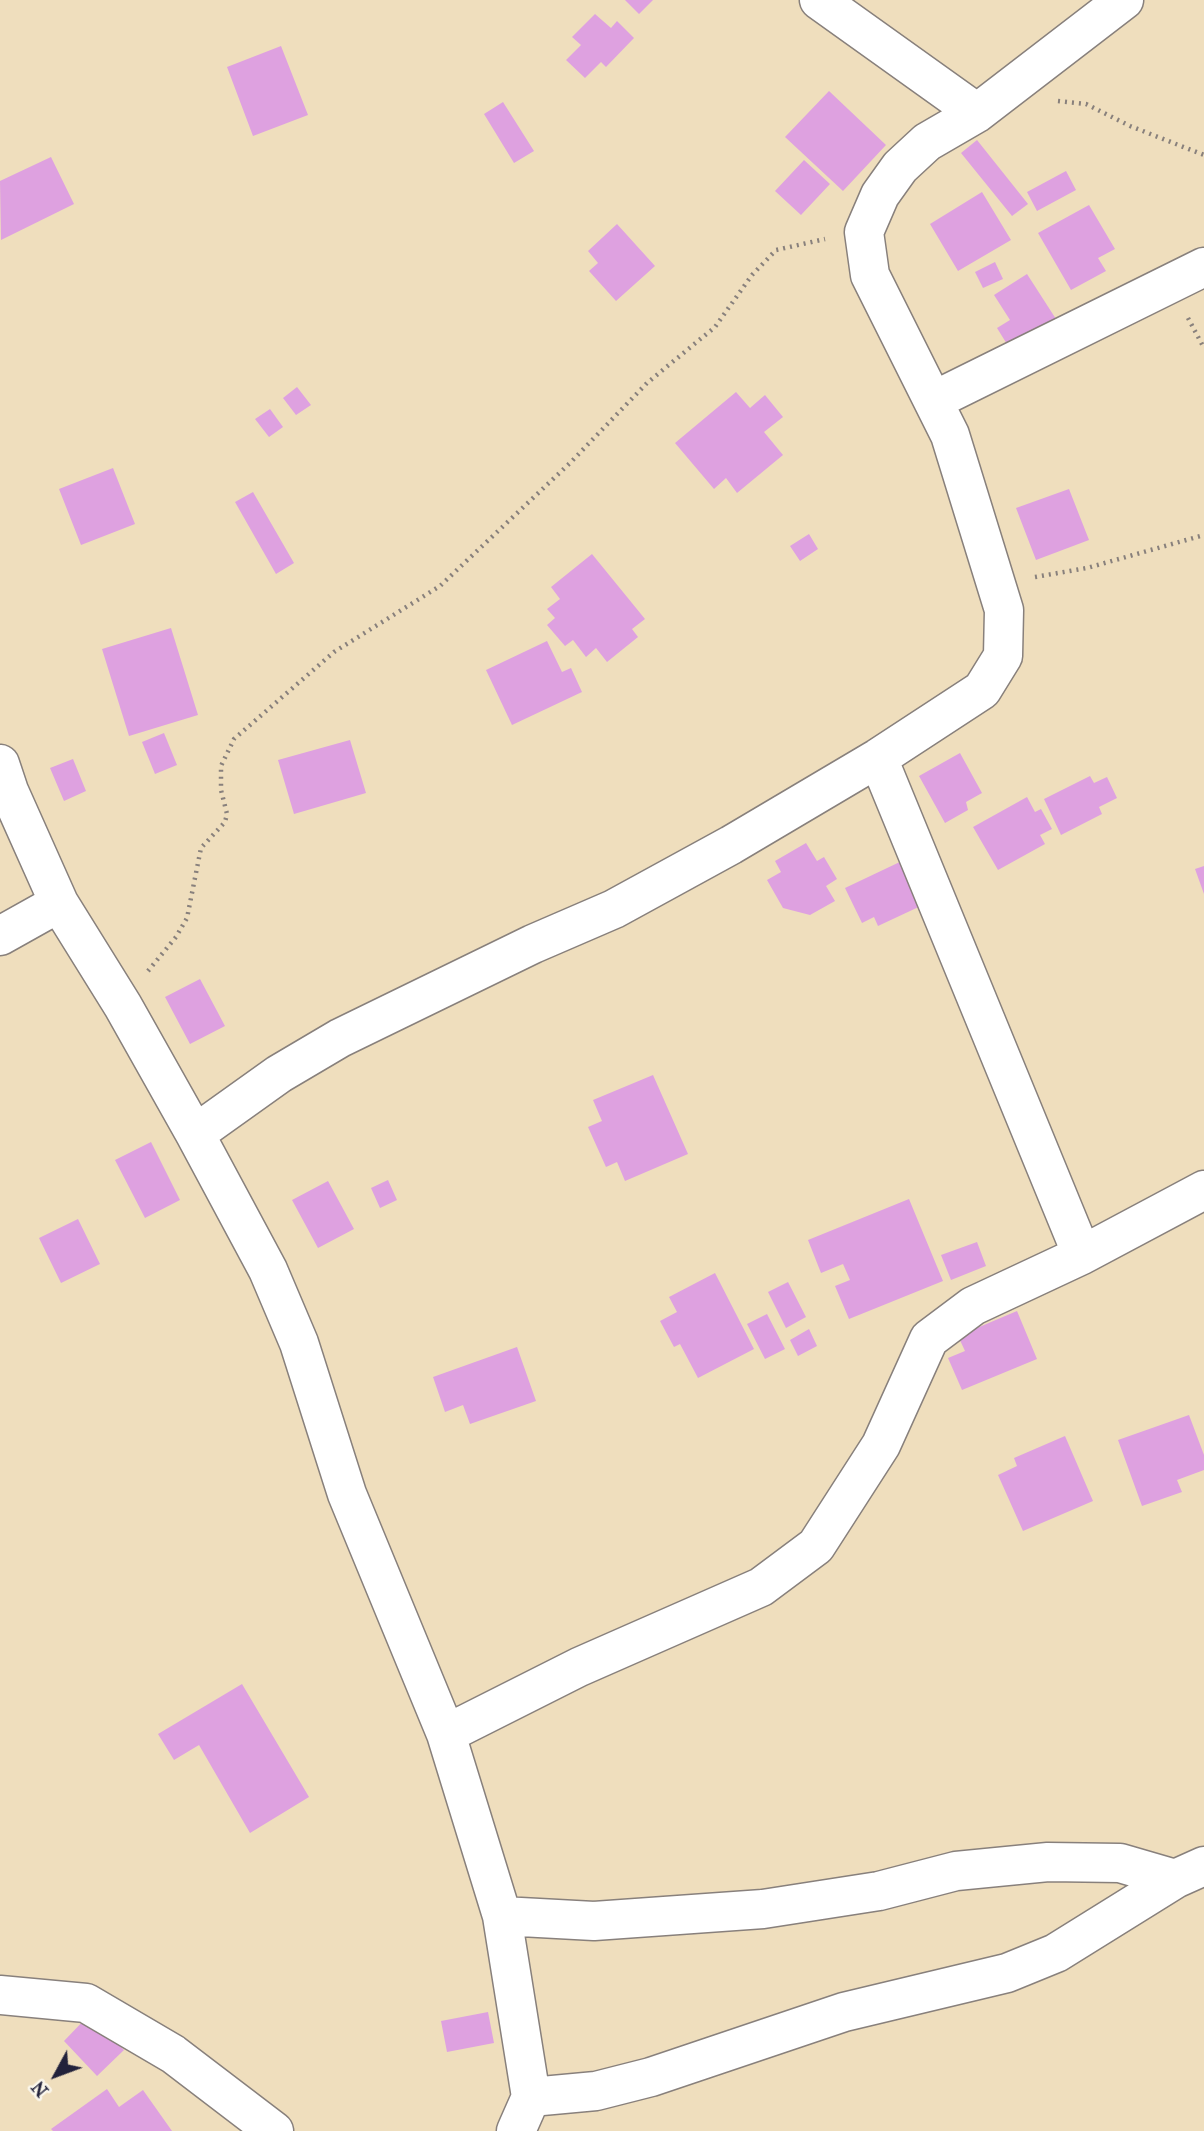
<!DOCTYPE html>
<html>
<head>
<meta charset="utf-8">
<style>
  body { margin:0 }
  #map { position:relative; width:1204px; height:2131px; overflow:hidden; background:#efdebd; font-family:"IM FELL French Canon",serif }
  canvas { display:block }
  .north { position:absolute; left:21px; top:2040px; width:70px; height:70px; -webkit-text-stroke:5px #fbf7ec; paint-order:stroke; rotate:229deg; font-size:19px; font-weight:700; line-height:28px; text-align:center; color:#22223b }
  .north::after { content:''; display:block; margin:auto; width:24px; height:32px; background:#22223b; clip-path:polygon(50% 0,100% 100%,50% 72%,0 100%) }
</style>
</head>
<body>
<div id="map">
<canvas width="1204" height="2131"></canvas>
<div class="north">N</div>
</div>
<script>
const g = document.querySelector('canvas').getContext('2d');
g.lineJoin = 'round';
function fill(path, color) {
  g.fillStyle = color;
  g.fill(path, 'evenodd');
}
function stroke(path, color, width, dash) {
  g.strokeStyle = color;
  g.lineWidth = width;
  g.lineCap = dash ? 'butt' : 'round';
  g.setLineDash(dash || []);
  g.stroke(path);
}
fill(new Path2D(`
  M625,0H653L639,14Z
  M595,14L611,28L617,21L634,38L606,67L601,62L585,78L566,60L581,45L572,37Z
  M281,46L308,115L253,136L227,67Z
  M829,91L886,145L843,191L785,137Z
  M503,102L534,151L514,163L484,114Z
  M977,140L1028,204L1012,216L961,153Z
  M51,157L74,204L1,240L0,181Z
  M804,160L830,184L801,215L775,191Z
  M1066,171L1076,190L1037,211L1027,192Z
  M982,192L1011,240L958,271L930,224Z
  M1089,205L1115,249L1098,258L1106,271L1071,290L1038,233Z
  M617,224L655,266L616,301L589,271L598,263L588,251Z
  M995,262L1003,279L983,288L975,272Z
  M1027,274L1056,319L1010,349L997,328L1010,320L994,295Z
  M297,387L311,405L296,415L283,398Z
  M736,392L750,408L765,395L783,417L764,432L783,455L737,493L726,478L714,489L675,443Z
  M270,409L283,427L269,437L255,419Z
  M113,468L135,524L81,545L59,489Z
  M1069,489L1089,540L1036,560L1016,508Z
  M253,492L294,563L276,574L235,502Z
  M809,534L818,549L800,561L790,546Z
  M592,554L645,619L632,629L638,637L607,662L596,648L586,657L573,640L565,646L547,625L555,618L547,609L560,599L551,587Z
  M171,628L198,715L129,736L102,649Z
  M547,641L562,672L571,668L582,692L512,725L486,670Z
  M164,733L177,765L155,774L142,742Z
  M350,740L366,793L294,814L278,760Z
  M960,753L982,793L966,802L968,810L945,823L919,776Z
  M73,759L86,791L64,801L50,768Z
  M1090,776L1094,783L1107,777L1117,798L1099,807L1102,814L1061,835L1044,799Z
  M1027,797L1035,812L1041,809L1052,829L1040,835L1045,844L998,870L973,827Z
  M806,843L817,861L824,857L837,879L826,886L835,901L810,915L783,908L767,880L781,872L775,861Z
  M904,860L925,904L878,926L874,917L862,923L845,888Z
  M1204,866V894L1195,869Z
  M200,979L225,1026L190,1044L165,997Z
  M653,1075L688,1154L625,1181L617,1162L606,1167L588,1127L602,1121L593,1100Z
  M151,1142L180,1200L145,1218L115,1160Z
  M388,1180L397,1200L380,1208L371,1188Z
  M328,1181L354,1229L318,1248L292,1200Z
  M909,1199L943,1281L849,1319L835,1286L850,1280L843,1264L821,1273L808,1240Z
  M78,1219L100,1264L61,1283L39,1238Z
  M977,1242L986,1266L951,1280L941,1255Z
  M715,1273L754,1349L698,1378L680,1344L674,1347L660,1321L677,1312L669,1297Z
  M788,1282L806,1317L786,1328L768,1292Z
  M1017,1311L1037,1359L962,1390L948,1358L965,1351L958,1336Z
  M767,1314L785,1349L765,1359L747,1324Z
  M809,1329L817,1346L798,1356L790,1340Z
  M517,1347L536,1401L470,1424L463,1405L445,1412L433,1377Z
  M1189,1415L1204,1455V1470L1177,1480L1182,1492L1142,1506L1118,1440Z
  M1065,1436L1093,1501L1023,1531L998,1475L1017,1466L1014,1458Z
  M242,1684L309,1797L250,1833L199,1745L174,1760L158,1734Z
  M488,2012L494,2043L447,2052L441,2021Z
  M89,2015L124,2050L97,2076L64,2041Z
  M107,2089L119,2107L143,2090L172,2131H53L51,2129Z`), '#dea1e0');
const minor = new Path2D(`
  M819,0L977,113
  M933,401L1204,267
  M878,758L1082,1255
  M0,764L9,791L59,903L123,1006L195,1134L268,1270L299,1343L347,1494L446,1734L502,1916L531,2097L516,2131
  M0,936L59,903
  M195,1134L279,1074L340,1038L533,944L614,909L731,845L878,758L982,690L1003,656L1004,610L950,435L870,275L864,232L880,195L900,167L927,142L977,113L1124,0
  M446,1734L579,1667L761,1587L816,1546L881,1445L929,1339L973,1306L1082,1255L1204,1190
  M502,1916L594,1921L763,1909L879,1891L956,1871L1048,1862L1120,1863L1175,1879
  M0,1995L86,2003L173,2054L274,2131
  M531,2097L596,2091L651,2077L844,2012L1007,1973L1056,1953L1175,1879L1204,1866`);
stroke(minor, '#88807c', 41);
stroke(new Path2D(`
  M1058,101L1086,104L1130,126L1204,155
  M1188,318L1204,348
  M1035,577L1087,568L1204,535
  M148,971L176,937L187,918L201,848L225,822L227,814L221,790V766L234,739L334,652L440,586L570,463L647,383L715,327L752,275L776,250L825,239`), '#88807c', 4.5, [2, 5]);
stroke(minor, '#fff', 38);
</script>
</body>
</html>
